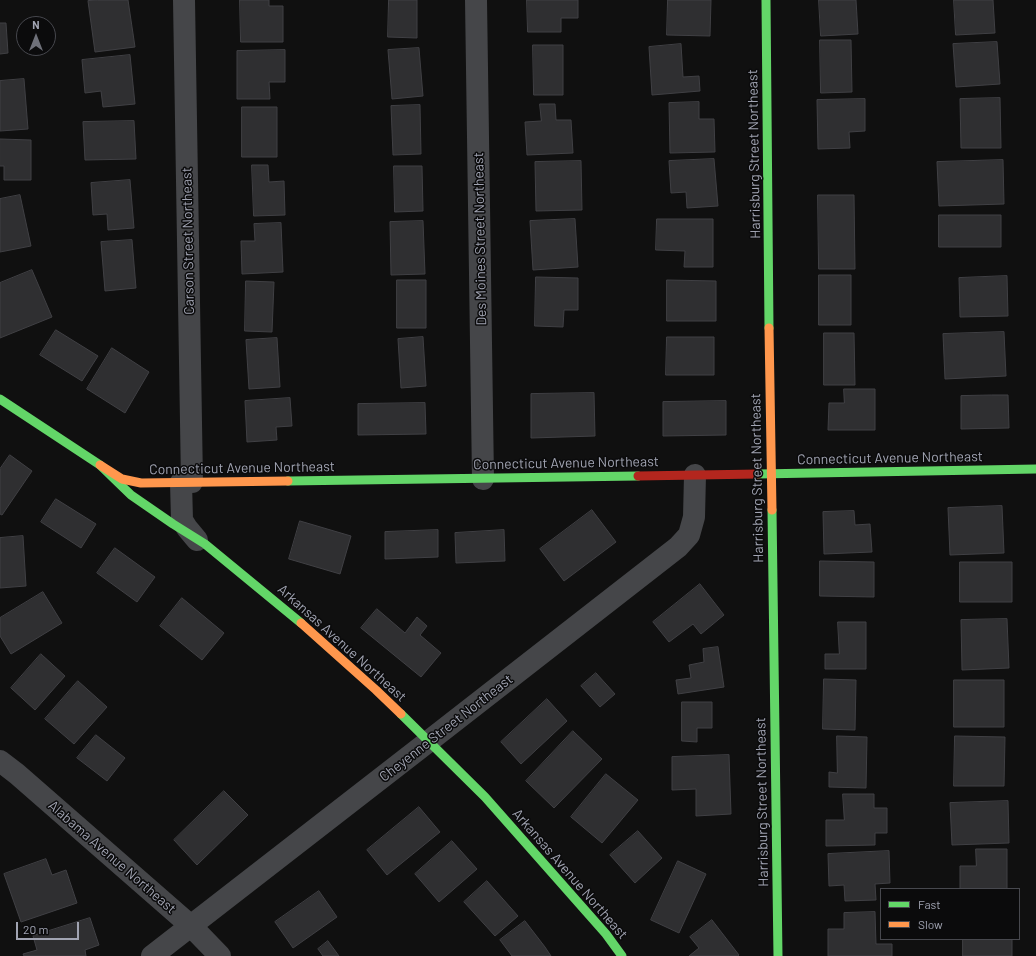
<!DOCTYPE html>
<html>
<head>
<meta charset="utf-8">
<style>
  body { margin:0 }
  #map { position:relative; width:1036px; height:956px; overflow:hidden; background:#101010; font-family:Barlow,sans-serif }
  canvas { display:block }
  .legend { position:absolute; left:880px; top:888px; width:140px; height:52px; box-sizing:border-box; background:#0b0b0c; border:1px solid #47484e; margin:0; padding:5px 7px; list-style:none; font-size:12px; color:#a1a4b2 }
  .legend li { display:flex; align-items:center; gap:8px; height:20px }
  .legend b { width:20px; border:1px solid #47484e }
  .north { position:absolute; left:16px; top:16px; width:40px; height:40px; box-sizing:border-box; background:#0b0b0c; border:1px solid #47484e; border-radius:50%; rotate:0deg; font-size:11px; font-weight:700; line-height:16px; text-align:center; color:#a1a4b2 }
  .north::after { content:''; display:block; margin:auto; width:14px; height:18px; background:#6e7079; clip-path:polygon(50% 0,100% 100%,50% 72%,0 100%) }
  .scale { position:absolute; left:16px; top:922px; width:63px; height:18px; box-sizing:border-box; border:2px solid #a1a4b2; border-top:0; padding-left:5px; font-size:12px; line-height:14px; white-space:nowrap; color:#a1a4b2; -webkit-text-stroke:3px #0b0b0c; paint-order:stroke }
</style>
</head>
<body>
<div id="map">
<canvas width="1036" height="956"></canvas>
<ul class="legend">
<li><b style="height:5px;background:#63d668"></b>Fast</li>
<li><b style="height:5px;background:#ff974d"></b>Slow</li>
</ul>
<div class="north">N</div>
<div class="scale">20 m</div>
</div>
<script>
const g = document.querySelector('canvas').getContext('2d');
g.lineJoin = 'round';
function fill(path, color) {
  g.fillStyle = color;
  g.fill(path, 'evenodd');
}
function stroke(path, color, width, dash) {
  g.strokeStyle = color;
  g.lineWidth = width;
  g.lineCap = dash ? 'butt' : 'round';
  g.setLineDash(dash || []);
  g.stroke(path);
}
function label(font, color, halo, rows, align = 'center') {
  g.font = font + ' Barlow,sans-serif';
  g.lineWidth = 3;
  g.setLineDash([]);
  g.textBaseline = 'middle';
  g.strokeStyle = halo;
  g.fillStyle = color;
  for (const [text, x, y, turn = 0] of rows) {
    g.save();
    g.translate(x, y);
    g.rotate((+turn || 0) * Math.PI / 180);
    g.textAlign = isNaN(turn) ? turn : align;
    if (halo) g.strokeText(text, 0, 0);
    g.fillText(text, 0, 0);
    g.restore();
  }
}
const building = new Path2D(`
  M98,0H128L135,47L95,52L88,1Z
  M240,0H269V6H283V42H241Z
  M389,0H417V38L388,37Z
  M527,0H578V18H561V32H528Z
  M668,0H711L710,36L667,35Z
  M819,0H856L858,34L821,36Z
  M954,0H993L995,33L956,35Z
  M0,23H6L8,53L0,54Z
  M820,40H851L852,92L821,93Z
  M997,42L1000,84L956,87L953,44Z
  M681,44L683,77L699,76L700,91L652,95L649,47Z
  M533,45H563V95H534Z
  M419,48L423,96L392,99L388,50Z
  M285,50V82H269L270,99H237V51Z
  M130,55L135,104L103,107L101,91L85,93L82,60Z
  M24,79L28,129L0,131V81Z
  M1000,98L1001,148H961L960,99Z
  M865,99V131L849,132L850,148L818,149L817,100Z
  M699,102V119H714L715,152L670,153L669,103Z
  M540,104H555L556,120H571L573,153L527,155L525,122L541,121Z
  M420,105L421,154L393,155L391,106Z
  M242,107H277V157H242Z
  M134,121L136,159L85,160L83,122Z
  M0,139L31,140V180H4V166H0Z
  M714,159L718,206L687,208L686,192L671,193L669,161Z
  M1003,160L1004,204L939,206L937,162Z
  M581,161L582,210L536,211L535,162Z
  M252,165H268L269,182L284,181L285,215L254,216Z
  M394,166H422L423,211L395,212Z
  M130,180L134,228L108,230L107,214L93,215L91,183Z
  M20,195L31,246L0,252V199Z
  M818,195H854L855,269H819Z
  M939,215H1001V247H939Z
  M575,219L578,267L533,270L530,221Z
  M657,219H713V267H684L685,251L656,250Z
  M423,221L425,274L391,275L390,222Z
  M281,223L283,272L242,274L241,241H255L254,224Z
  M132,240L136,288L105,291L101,242Z
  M32,270L52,317L0,338V283Z
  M819,275H851V325H819Z
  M1007,276L1008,316L960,317L959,278Z
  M536,277L578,278V310H564L563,327L535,326Z
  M397,280H426V328H397Z
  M667,280L716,281V321H667Z
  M246,281L274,282L272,332L245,331Z
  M56,330L98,356L82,381L40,355Z
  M1004,332L1006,376L945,379L943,334Z
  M824,333H854L855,385H824Z
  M423,337L426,386L401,388L398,339Z
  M667,337H714V375H666Z
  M277,338L280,387L249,389L246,340Z
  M112,348L149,372L125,413L87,389Z
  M844,389H875V430H828L829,403H844Z
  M594,393L595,436L531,438V394Z
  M992,395H1008L1009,428L961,429V396Z
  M290,398L292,426L276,427L277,440L247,442L245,401Z
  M726,401V435L663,436V402Z
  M425,403L426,434L358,435V404Z
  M10,455L32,471L2,515L0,514V469Z
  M56,499L96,524L81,548L41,522Z
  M1002,506L1004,553L950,555L948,508Z
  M592,510L616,542L564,581L540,549Z
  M854,511L855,525L870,524L872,552L824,554L823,512Z
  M300,521L351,536L340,574L289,559Z
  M438,530V557L385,559V532Z
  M504,530L505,561L456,563L455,533Z
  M23,536L26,586L0,588V538Z
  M115,548L155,577L137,602L97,573Z
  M820,561L874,562V597L820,596Z
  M960,562H1012V602H960Z
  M700,584L724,615L701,634L693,624L669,642L653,622Z
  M43,592L62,623L11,654L0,636V618Z
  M182,598L224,633L202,660L160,626Z
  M377,609L405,633L417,617L427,626L420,635L441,653L421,677L361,628Z
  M1007,619L1009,668L962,670L961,620Z
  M838,622H866V669H825V654H839Z
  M718,647L724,687L678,694L676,680L691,678L689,665L704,662L703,649Z
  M41,654L65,676L35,710L11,688Z
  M596,673L615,694L600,707L581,686Z
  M824,679L856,680L855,730L823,729Z
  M954,680H1004V727H954Z
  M78,681L107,707L74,744L45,719Z
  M547,699L567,721L521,764L501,742Z
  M682,702H712V728H697V742L682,741Z
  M573,731L602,759L554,808L526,781Z
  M96,735L125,758L107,781L77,758Z
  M837,736L867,737L866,788L829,787V772L837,773Z
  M955,736L1005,737L1004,786H954Z
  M729,755L731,814L696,816V789L672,790V757Z
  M606,774L638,800L602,843L571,817Z
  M224,791L248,815L197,865L174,840Z
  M843,794H874V808H887V833H875V845L826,846V820H844Z
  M1008,801L1009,843L952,845L950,803Z
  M419,807L440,832L387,875L367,850Z
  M638,831L662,858L635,883L610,855Z
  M452,841L477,869L439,902L415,874Z
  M976,849H1007V889H960V866H976Z
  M889,851L890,883L875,884L876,900L845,901L844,885L829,886L828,854Z
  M46,859L52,875L66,870L77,903L21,922L4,874Z
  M678,861L706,874L679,933L651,920Z
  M487,881L518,916L495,936L464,902Z
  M319,891L337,917L293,948L275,922Z
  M875,912L876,944H892V956H828V929H844V913Z
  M90,918L99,945L85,950L86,956H24L23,954L37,950L33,936Z
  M712,920L739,955L738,956H689L699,948L690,937Z
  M525,921L545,947L551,956H512L500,940Z
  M963,939H1012V956H963Z
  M328,941L339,956H323L318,949Z`);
fill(building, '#2f2f31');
stroke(building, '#404044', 1);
stroke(new Path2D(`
  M184,0L192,482
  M476,0L483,479
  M181,482L182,520L187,528L197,540
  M0,761L17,774L191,926L220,956
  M152,956L429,741L678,547L689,535L694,517L695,475`), '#454649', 22);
stroke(new Path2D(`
  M766,0L769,328
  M0,399L100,465L131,495L173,524L205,544L301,623
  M758,474L1036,469
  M288,481L638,476
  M772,510L778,956
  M401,714L485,797L606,934L622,956`), '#63d668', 9);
stroke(new Path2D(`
  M769,328L772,510
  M100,465L122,479L141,483L288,481
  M301,623L376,690L401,714`), '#ff974d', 9);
stroke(new Path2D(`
  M638,476L758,474`), '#b3261e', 9);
label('14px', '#a1a4b2', '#0b0b0c', [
  ["Harrisburg Street Northeast",754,154,-91],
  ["Des Moines Street Northeast",480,239,-91],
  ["Carson Street Northeast",188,241,-91],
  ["Connecticut Avenue Northeast",890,458,-1],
  ["Connecticut Avenue Northeast",566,463,-1],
  ["Connecticut Avenue Northeast",242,468,-1],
  ["Harrisburg Street Northeast",757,478,-91],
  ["Arkansas Avenue Northeast",342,643,42],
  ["Cheyenne Street Northeast",446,728,-38],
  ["Harrisburg Street Northeast",762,802,-91],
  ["Alabama Avenue Northeast",112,857,41],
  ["Arkansas Avenue Northeast",570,874,49]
]);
</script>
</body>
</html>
